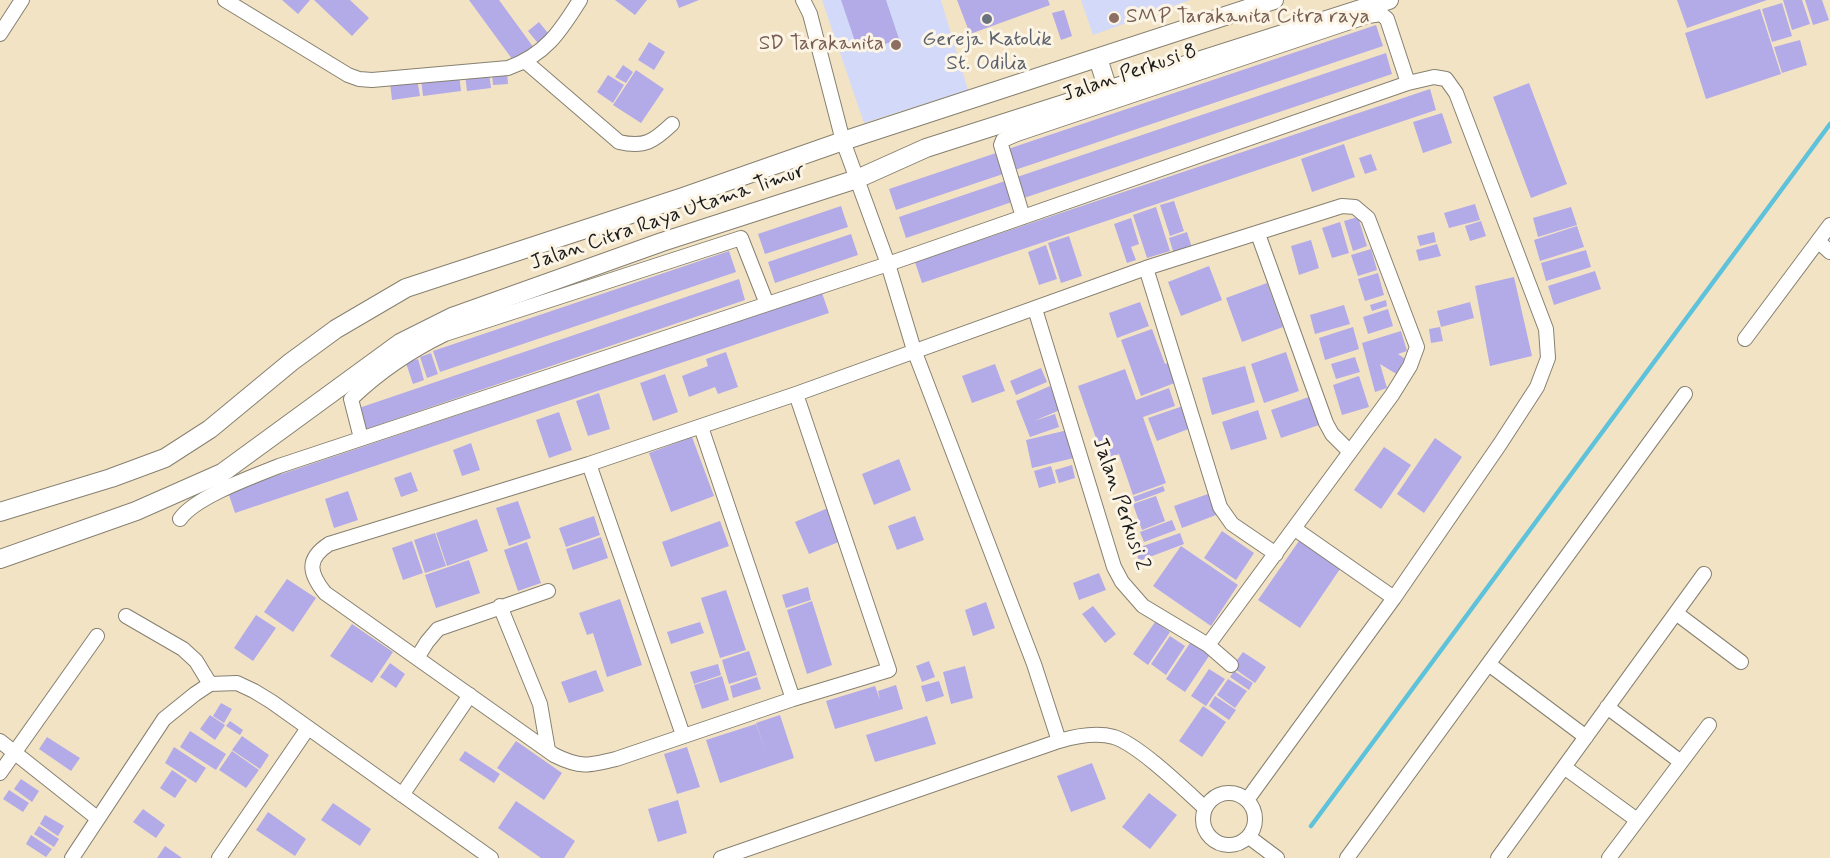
<!DOCTYPE html>
<html>
<head>
<meta charset="utf-8">
<style>
  body { margin:0 }
  canvas { display:block; background:#f2e3c5 }
</style>
</head>
<body>
<canvas width="1830" height="858"></canvas>
<script>
const g = document.querySelector('canvas').getContext('2d');
g.lineJoin = 'round';
function fill(path, color) {
  g.fillStyle = color;
  g.fill(path, 'evenodd');
}
function stroke(path, color, width, dash) {
  g.strokeStyle = color;
  g.lineWidth = width;
  g.lineCap = dash ? 'butt' : 'round';
  g.setLineDash(dash || []);
  g.stroke(path);
}
function label(font, color, halo, rows, align = 'center') {
  g.font = font + ' Mynerve,sans-serif';
  g.lineWidth = 6;
  g.setLineDash([]);
  g.textBaseline = 'middle';
  g.strokeStyle = halo;
  g.fillStyle = color;
  for (const [text, x, y, turn = 0] of rows) {
    g.save();
    g.translate(x, y);
    g.rotate((+turn || 0) * Math.PI / 180);
    g.textAlign = isNaN(turn) ? turn : align;
    if (halo) g.strokeText(text, 0, 0);
    g.fillText(text, 0, 0);
    g.restore();
  }
}
fill(new Path2D(`
  M822,0H941L968,90L864,123Z
  M1081,0H1190L1093,35Z`), '#d2d9f9');
stroke(new Path2D(`
  M1311,826L1830,124`), '#5dc2da', 4.5);
fill(new Path2D(`
  M282,0H310L298,14Z
  M314,0H350L369,18L352,36Z
  M469,0H499L534,48L515,63Z
  M615,0H647L635,15Z
  M676,0H699L679,8Z
  M841,0H886L899,39L859,53Z
  M957,0H1048L1050,5L970,34Z
  M1677,0H1767L1687,28Z
  M1783,0H1802L1810,24L1792,30Z
  M1805,0H1822L1829,20L1813,25Z
  M1782,3L1792,36L1772,42L1762,9Z
  M1760,9L1781,74L1706,99L1685,33Z
  M1064,10L1072,36L1061,40L1052,13Z
  M539,22L552,38L541,47L528,31Z
  M1376,25L1383,46L1015,170L1008,149Z
  M1800,40L1807,65L1782,73L1774,47Z
  M649,42L665,52L654,70L638,60Z
  M1386,53L1392,74L1024,198L1017,177Z
  M623,65L633,72L626,83L615,77Z
  M636,70L664,89L641,123L613,105Z
  M507,71L508,84L493,85L492,73Z
  M489,73L491,88L467,91L465,75Z
  M459,74L461,91L423,96L421,79Z
  M608,75L624,85L613,103L597,92Z
  M417,79L420,96L392,100L390,83Z
  M1529,83L1567,184L1531,198L1493,97Z
  M1430,89L1436,110L922,283L915,262Z
  M1442,113L1452,143L1423,153L1413,122Z
  M1344,144L1355,177L1312,192L1301,159Z
  M996,153L1003,174L896,210L889,189Z
  M1371,154L1377,170L1365,174L1359,158Z
  M1005,181L1012,202L906,238L899,217Z
  M1174,201L1184,231L1170,236L1160,205Z
  M1475,204L1480,220L1449,228L1444,213Z
  M841,206L848,227L765,254L758,234Z
  M1156,207L1170,251L1147,258L1133,215Z
  M1571,207L1577,225L1538,237L1533,218Z
  M1358,217L1367,246L1353,251L1344,221Z
  M1131,218L1139,244L1131,247L1136,260L1127,263L1114,224Z
  M1481,221L1486,236L1470,241L1465,226Z
  M1340,222L1349,253L1332,258L1322,228Z
  M1577,226L1584,247L1540,261L1534,240Z
  M1187,232L1192,248L1174,254L1169,238Z
  M1434,232L1436,242L1420,246L1417,236Z
  M851,234L858,255L775,283L768,262Z
  M1069,236L1082,276L1061,283L1048,243Z
  M1311,240L1319,268L1299,275L1291,246Z
  M1437,244L1441,256L1419,261L1416,250Z
  M1046,245L1057,279L1039,285L1028,252Z
  M1371,249L1377,270L1358,276L1351,255Z
  M1586,250L1591,267L1546,281L1541,263Z
  M729,251L736,272L440,372L433,351Z
  M1209,266L1222,300L1181,316L1168,282Z
  M1595,271L1601,289L1554,305L1548,286Z
  M1378,273L1384,295L1365,301L1358,279Z
  M1514,277L1532,356L1490,366L1475,286Z
  M739,279L745,300L366,429L359,408Z
  M1267,283L1283,327L1242,342L1226,298Z
  M822,293L829,313L235,513L228,492Z
  M1386,300L1387,306L1372,311L1370,305Z
  M1140,302L1149,326L1117,338L1109,313Z
  M1470,302L1474,318L1441,327L1437,311Z
  M1344,305L1350,324L1315,334L1310,315Z
  M1388,309L1393,326L1368,334L1363,317Z
  M1353,327L1359,349L1325,360L1319,338Z
  M1440,327L1443,341L1431,343L1429,329Z
  M1152,329L1165,364L1170,362L1177,382L1141,396L1121,340Z
  M1401,331L1407,351L1398,354L1407,360L1398,375L1380,364L1387,388L1375,392L1362,343Z
  M726,352L738,387L718,394L715,387L689,397L682,376L708,366L706,359Z
  M1286,352L1299,391L1264,403L1251,364Z
  M431,353L438,374L427,378L420,357Z
  M1355,357L1360,372L1336,379L1331,364Z
  M418,359L424,380L413,384L406,363Z
  M995,364L1005,391L972,403L962,376Z
  M1245,366L1255,402L1212,415L1202,378Z
  M1041,368L1047,382L1016,395L1010,381Z
  M1125,369L1136,400L1169,388L1175,406L1143,417L1166,483L1133,495L1119,454L1107,459L1102,446L1099,447L1078,386Z
  M665,374L678,412L653,421L640,383Z
  M1359,376L1369,407L1342,415L1333,385Z
  M1050,386L1060,410L1034,421L1055,414L1059,427L1030,437L1016,401Z
  M599,393L610,429L588,436L576,401Z
  M1309,397L1319,425L1281,438L1271,410Z
  M1183,406L1191,428L1157,441L1148,418Z
  M1258,410L1267,439L1231,450L1222,422Z
  M559,412L572,450L549,458L536,420Z
  M1072,429L1078,457L1032,468L1026,440Z
  M692,437L714,496L671,512L649,453Z
  M1435,438L1462,457L1424,513L1397,494Z
  M471,443L480,470L462,476L453,450Z
  M1384,447L1411,465L1381,509L1354,490Z
  M899,459L911,490L874,505L862,474Z
  M1072,465L1075,478L1059,483L1055,470Z
  M1051,466L1056,483L1039,488L1034,471Z
  M411,472L418,491L401,497L394,478Z
  M1163,486L1165,491L1135,502L1133,497Z
  M348,491L358,520L334,528L325,499Z
  M1208,494L1216,515L1182,528L1174,506Z
  M1156,496L1165,521L1142,530L1133,504Z
  M518,501L531,538L509,546L496,508Z
  M828,508L841,541L809,554L795,522Z
  M594,516L600,535L566,547L559,528Z
  M915,516L924,540L897,550L888,526Z
  M477,519L488,551L447,566L436,533Z
  M1172,520L1176,530L1144,542L1140,532Z
  M720,521L729,546L671,567L662,542Z
  M1222,531L1254,553L1236,580L1204,558Z
  M435,533L446,566L425,573L414,540Z
  M1180,533L1184,544L1139,561L1135,549Z
  M601,537L608,558L573,570L566,549Z
  M1301,538L1342,566L1300,628L1258,600Z
  M412,541L423,573L403,580L392,548Z
  M527,542L541,583L518,591L504,550Z
  M1181,546L1238,585L1211,626L1153,586Z
  M469,560L480,593L436,608L425,575Z
  M1099,573L1106,590L1079,600L1073,583Z
  M287,579L316,598L293,632L264,612Z
  M808,587L811,600L786,608L782,595Z
  M726,590L746,650L720,658L701,598Z
  M620,599L642,665L607,677L593,633L587,635L579,613Z
  M812,601L832,665L807,674L787,610Z
  M986,602L995,628L973,636L965,610Z
  M1093,606L1116,634L1105,643L1082,614Z
  M256,615L276,628L253,661L234,648Z
  M700,622L704,633L671,644L667,632Z
  M1155,622L1170,632L1148,665L1133,654Z
  M352,624L393,652L372,683L330,656Z
  M1170,636L1185,646L1166,675L1151,664Z
  M1192,640L1211,653L1185,692L1166,679Z
  M749,651L757,675L729,684L722,660Z
  M1243,652L1266,667L1255,683L1232,667Z
  M929,661L935,677L922,682L916,666Z
  M390,663L405,674L396,688L380,677Z
  M718,664L721,675L694,684L690,672Z
  M965,666L973,698L951,704L943,672Z
  M1209,669L1225,679L1206,706L1191,696Z
  M596,670L604,691L569,703L561,682Z
  M1234,671L1253,683L1249,690L1230,677Z
  M722,676L729,700L702,709L694,685Z
  M757,677L761,689L733,698L730,686Z
  M1228,679L1247,691L1235,708L1217,695Z
  M939,681L944,696L926,702L921,686Z
  M896,685L903,709L835,729L826,701L875,686L880,700L878,691Z
  M1215,696L1236,710L1229,720L1209,706Z
  M221,703L232,709L224,723L213,716Z
  M1203,706L1226,722L1202,757L1179,741Z
  M210,715L225,725L215,740L200,729Z
  M780,715L794,758L720,783L706,740L756,724L767,755L756,723Z
  M927,716L936,744L875,762L866,735Z
  M230,721L243,730L240,735L226,726Z
  M190,731L226,754L216,770L180,747Z
  M242,736L269,755L260,769L232,750Z
  M47,737L80,758L71,771L39,749Z
  M516,741L562,773L544,800L497,768Z
  M174,747L206,768L196,783L165,763Z
  M687,747L700,787L677,794L664,754Z
  M232,751L259,770L246,788L219,770Z
  M465,751L500,774L494,783L459,760Z
  M1092,763L1106,799L1071,812L1057,776Z
  M172,770L187,780L175,798L160,788Z
  M21,779L39,791L32,802L14,789Z
  M9,790L29,803L23,812L3,799Z
  M1149,793L1177,815L1150,849L1122,827Z
  M678,800L687,833L658,842L648,809Z
  M516,801L575,841L564,858H541L498,828Z
  M333,803L371,829L360,846L321,820Z
  M143,809L165,825L156,838L133,822Z
  M268,812L306,839L295,856L256,830Z
  M45,815L64,826L58,836L40,824Z
  M39,826L59,839L54,847L34,834Z
  M31,835L52,849L46,857L26,844Z
  M165,846L182,858H157Z`), '#b3aae8');
const street = new Path2D(`
  M225,0L348,75L359,79L372,80L508,68C545,55 560,32 580,0
  M0,34L22,0
  M526,62L619,142C645,148 654,141 672,124
  M1023,217L1001,145L1003,140L1017,134L1368,16L1381,14L1387,19L1408,83
  M1258,234L1326,423L1332,434L1350,452
  M1818,241L1830,252
  M1146,268L1220,507L1232,524L1276,554
  M1035,309L1114,567L1122,582L1143,606L1208,645L1231,665
  M1745,339L1830,225
  M701,427L793,699L616,759C588,766 580,768 554,755L325,593C309,573 306,559 329,544L589,464L796,394L1146,268L1342,206L1355,207L1368,218L1417,347L1410,366L1392,395L1208,645
  M361,438L351,399C379,372 410,351 445,334L741,238L767,304
  M589,464L683,735
  M180,519C195,497 254,476 279,466L888,264L1408,83L1434,77L1446,79L1456,93L1546,329L1548,358L1537,387L1500,444L1394,598L1247,800
  M1295,529L1394,598
  M500,606L540,704L548,750
  M1676,613L1741,662
  M126,616L183,649L196,661L210,684
  M417,658L427,642L438,629L548,591
  M1490,665L1586,737
  M793,699L889,670L796,394
  M1607,707L1681,762
  M0,741L97,818
  M1059,741C1076,736 1096,732 1114,737C1139,745 1184,789 1205,808
  M1564,767L1637,820
  M0,773L97,636
  M1203 819a26 26 0 1 1 52 0a26 26 0 1 1-52 0Z
  M402,795L470,695
  M1249,837L1277,858
  M72,858L164,719L195,694L210,684L237,683L254,691L272,702L491,858
  M219,858L308,728
  M721,858L1059,741L1034,664L914,350L888,264L843,141L810,14L803,0
  M1347,858L1685,394
  M1498,858L1704,574
  M1609,858L1709,725`);
const secondary = new Path2D(`
  M1098,58L1108,90
  M0,512L111,478L165,458L210,429L291,362L336,329L406,288L683,197L843,141L1274,0
  M0,559L136,511L222,473L400,343L452,317L662,242L857,179L926,148L1389,0`);
stroke(street, '#878070', 16);
stroke(secondary, '#878070', 20);
stroke(street, '#fff', 14);
stroke(secondary, '#fff', 18);
for (const [x, y, r, color] of [
  [1114,18,6,"#8d6e63"],
  [987,19,6,"#6b7280"],
  [896,45,6,"#8d6e63"]
]) {
  const dot = new Path2D();
  dot.arc(x, y, r, 0, 2 * Math.PI);
  g.fillStyle = color;
  g.fill(dot);
  stroke(dot, '#fcf5e5', 2);
}
label('21px', '#785e54', '#fcf5e5', [
  ["SMP Tarakanita Citra raya",1126,18],
  ["SD Tarakanita",884,45,"right"]
], 'left');
label('21px', '#5b616d', '#fcf5e5', [
  ["Gereja Katolik",987,41],
  ["St. Odilia",987,65]
]);
label('21px', '#1c1c1c', '#fcf5e5', [
  ["Jalan Perkusi 8",1130,74,-19],
  ["Jalan Citra Raya Utama Timur",668,218,-19],
  ["Jalan Perkusi 2",1120,504,71]
]);
</script>
</body>
</html>
